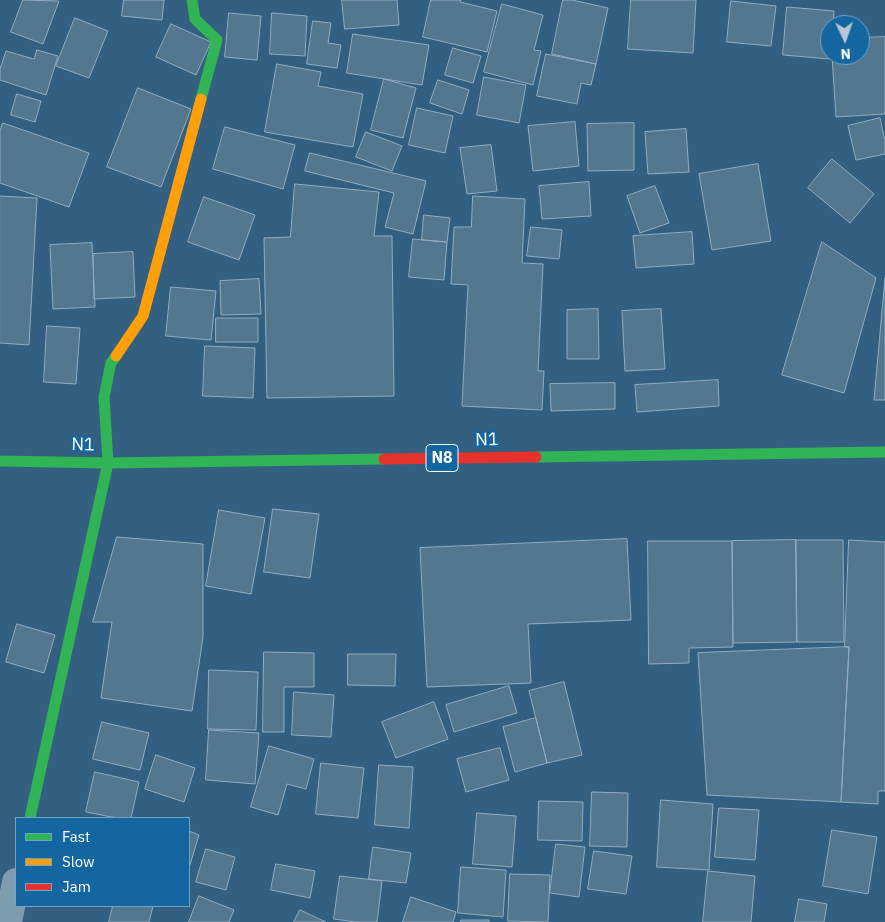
<!DOCTYPE html>
<html>
<head>
<meta charset="utf-8">
<style>
  body { margin:0 }
  #map { position:relative; width:885px; height:922px; overflow:hidden; background:#336080; font-family:"IBM Plex Sans",sans-serif }
  canvas { display:block }
  .legend { position:absolute; left:15px; top:817px; width:175px; height:90px; box-sizing:border-box; background:#1366a0; border:1px solid #71a3c6; margin:0; padding:6px 9px; list-style:none; font-size:15px; color:#fff }
  .legend li { display:flex; align-items:center; gap:10px; height:25px }
  .legend b { width:25px; border:1px solid #71a3c6 }
  .north { position:absolute; left:820px; top:15px; width:50px; height:50px; box-sizing:border-box; background:#1366a0; border:1px solid #71a3c6; border-radius:50%; rotate:177deg; font-size:14px; font-weight:700; line-height:20px; text-align:center; color:#fff }
  .north::after { content:''; display:block; margin:auto; width:18px; height:22px; background:#b8c7d3; clip-path:polygon(50% 0,100% 100%,50% 72%,0 100%) }
</style>
</head>
<body>
<div id="map">
<canvas width="885" height="922"></canvas>
<ul class="legend">
<li><b style="height:6px;background:#30b455"></b>Fast</li>
<li><b style="height:6px;background:#ff9f0a"></b>Slow</li>
<li><b style="height:6px;background:#e5322d"></b>Jam</li>
</ul>
<div class="north">N</div>
</div>
<script>
const g = document.querySelector('canvas').getContext('2d');
g.lineJoin = 'round';
function fill(path, color) {
  g.fillStyle = color;
  g.fill(path, 'evenodd');
}
function stroke(path, color, width, dash) {
  g.strokeStyle = color;
  g.lineWidth = width;
  g.lineCap = dash ? 'butt' : 'round';
  g.setLineDash(dash || []);
  g.stroke(path);
}
function label(font, color, halo, rows, align = 'center') {
  g.font = font + ' "IBM Plex Sans",sans-serif';
  g.lineWidth = 4.5;
  g.setLineDash([]);
  g.textBaseline = 'middle';
  g.strokeStyle = halo;
  g.fillStyle = color;
  for (const [text, x, y, turn = 0] of rows) {
    g.save();
    g.translate(x, y);
    g.rotate((+turn || 0) * Math.PI / 180);
    g.textAlign = isNaN(turn) ? turn : align;
    if (halo) g.strokeText(text, 0, 0);
    g.fillText(text, 0, 0);
    g.restore();
  }
}
const building = new Path2D(`
  M23,0L59,1L43,44L11,32Z
  M124,0H164L162,20L122,16Z
  M342,0H397L399,25L345,29Z
  M431,0H461L460,2L497,11L487,52L423,37Z
  M563,0H572L608,8L596,64L552,54Z
  M631,0H696L693,53L628,49Z
  M731,1L776,6L771,46L727,42Z
  M502,4L543,15L534,50L541,51L533,85L484,72Z
  M787,7L834,11L833,25H830V59L783,55Z
  M229,13L261,16L257,60L225,57Z
  M272,13L307,16L305,56L270,54Z
  M75,18L108,31L89,78L56,66Z
  M313,21L331,23L328,43L341,45L337,68L307,64Z
  M171,24L211,42L196,75L156,57Z
  M353,34L429,45L422,85L347,73Z
  M885,37V114L836,117L832,56L860,55V38Z
  M453,48L481,56L473,83L445,75Z
  M37,50L58,56L46,95L0,80V69L6,51L34,59Z
  M546,54L596,64L591,85L581,83L577,104L537,96Z
  M277,64L321,72L318,86L363,94L353,147L265,132Z
  M484,77L526,85L519,123L477,115Z
  M384,79L416,88L403,138L371,130Z
  M438,80L469,90L462,114L430,103Z
  M138,88L191,109L161,187L107,167Z
  M17,94L41,101L35,122L11,115Z
  M417,108L453,116L445,153L409,145Z
  M880,118L885,141V154L856,160L848,126Z
  M575,122L579,166L533,171L528,126Z
  M3,123L89,153L69,207L0,183V131Z
  M634,123V170L588,171L587,124Z
  M225,127L295,145L283,189L213,169Z
  M686,129L689,172L648,174L645,132Z
  M366,132L402,146L392,171L356,157Z
  M491,145L497,191L467,194L460,148Z
  M310,153L426,181L413,234L385,227L394,193L305,171Z
  M832,159L874,194L850,223L808,188Z
  M758,164L771,241L712,250L699,174Z
  M589,182L591,216L542,219L539,186Z
  M295,184L379,192L374,236H392L394,396L267,398L264,238L290,237Z
  M655,186L669,223L640,233L627,196Z
  M0,196L37,198L29,345L0,343Z
  M473,196L525,199L522,263L543,264L538,371H544L542,410L462,406L468,285L451,284L454,227H471Z
  M204,197L255,215L239,260L188,242Z
  M424,215L450,218L447,242L422,240Z
  M531,227L562,230L559,259L527,256Z
  M692,232L694,264L636,268L633,236Z
  M413,239L447,242L444,280L409,277Z
  M822,242L876,278L844,393L782,375Z
  M92,243L95,307L53,309L50,245Z
  M133,252L135,297L94,299L93,254Z
  M259,279L261,314L221,315L220,281Z
  M885,279V400H874L885,278Z
  M171,287L216,291L211,340L166,336Z
  M598,309L599,359H567V310Z
  M661,309L665,369L625,371L622,311Z
  M216,318H258V342H216Z
  M47,326L80,328L76,384L44,382Z
  M205,346L255,348L253,398L203,396Z
  M718,380L719,406L637,412L635,385Z
  M615,383V409L551,411L550,384Z
  M273,509L319,514L310,578L264,572Z
  M219,510L265,518L251,594L206,586Z
  M117,537L203,544V637L192,711L101,698L112,622H93Z
  M627,539L631,620L528,624L531,683L427,687L420,548Z
  M796,540L797,642L733,643L732,541Z
  M796,540H843L844,642H797Z
  M849,540L885,542V791H878V804L841,802L849,647H845Z
  M648,541H732L733,647L689,648V663L649,664Z
  M17,624L55,635L44,673L6,662Z
  M849,647L841,802L707,795L698,653Z
  M264,652L314,653V687H284V732H263Z
  M348,654H396L395,686L348,685Z
  M209,670L258,672L256,730L208,729Z
  M564,682L582,755L547,763L529,691Z
  M509,686L517,713L454,732L446,705Z
  M294,692L334,695L331,737L292,735Z
  M434,702L448,739L396,758L382,722Z
  M536,718L547,763L515,772L503,727Z
  M102,722L149,733L140,770L93,759Z
  M209,730L259,733L255,784L206,780Z
  M269,746L314,759L306,789L287,784L278,815L251,807Z
  M500,748L509,780L466,792L457,759Z
  M156,755L195,768L184,802L145,789Z
  M321,763L364,768L358,818L316,814Z
  M379,765L413,767L409,828L375,825Z
  M95,772L139,782L131,818H117L86,812Z
  M592,792L628,793L627,847L590,846Z
  M661,800L713,804L709,870L657,867Z
  M539,801L583,802L582,841L538,840Z
  M719,808L759,810L755,860L715,857Z
  M477,813L516,816L512,867L473,864Z
  M832,830L877,837L868,894L823,886Z
  M189,831L199,835L189,868Z
  M556,844L585,847L579,897L550,893Z
  M373,847L411,853L406,883L369,879Z
  M206,849L235,857L226,890L196,882Z
  M594,851L632,856L626,894L588,889Z
  M276,864L315,871L310,898L271,890Z
  M461,867L506,870L503,917L458,913Z
  M708,871L755,876L751,922H703Z
  M510,874L550,875L548,922L508,921Z
  M340,876L382,881L377,922H356L334,919Z
  M199,896L234,910L229,922H189Z
  M411,897L456,912L453,922H403Z
  M799,899L827,904L824,922H795Z
  M113,906H153L149,922H109Z
  M300,910L326,922H294Z
  M461,920H489V922H461Z`);
fill(building, '#52778f');
stroke(building, '#93acbe', 1);
stroke(new Path2D(`
  M8,922L16,882`), '#7e9cb0', 28);
stroke(new Path2D(`
  M192,0L195,19L217,40L201,99
  M536,457L885,452
  M0,461L108,463L384,459
  M30,818L108,463L104,397L111,363L116,356`), '#30b455', 11);
stroke(new Path2D(`
  M116,356L143,316L201,99`), '#ff9f0a', 11);
stroke(new Path2D(`
  M384,459L536,457`), '#e5322d', 11);
for (const [x, y, w] of [
  [442,458,32]
]) {
  const box = new Path2D();
  box.roundRect(x - w / 2, y - 13.5, w, 27, 4);
  g.fillStyle = '#1366a0';
  g.fill(box);
  stroke(box, '#fff', 1);
}
label('bold 16px', '#fff', null, [
  ["N8",442,458]
]);
label('18px', '#fff', '#1366a0', [
  ["N1",487,440,-1],
  ["N1",83,445,1]
]);
</script>
</body>
</html>
